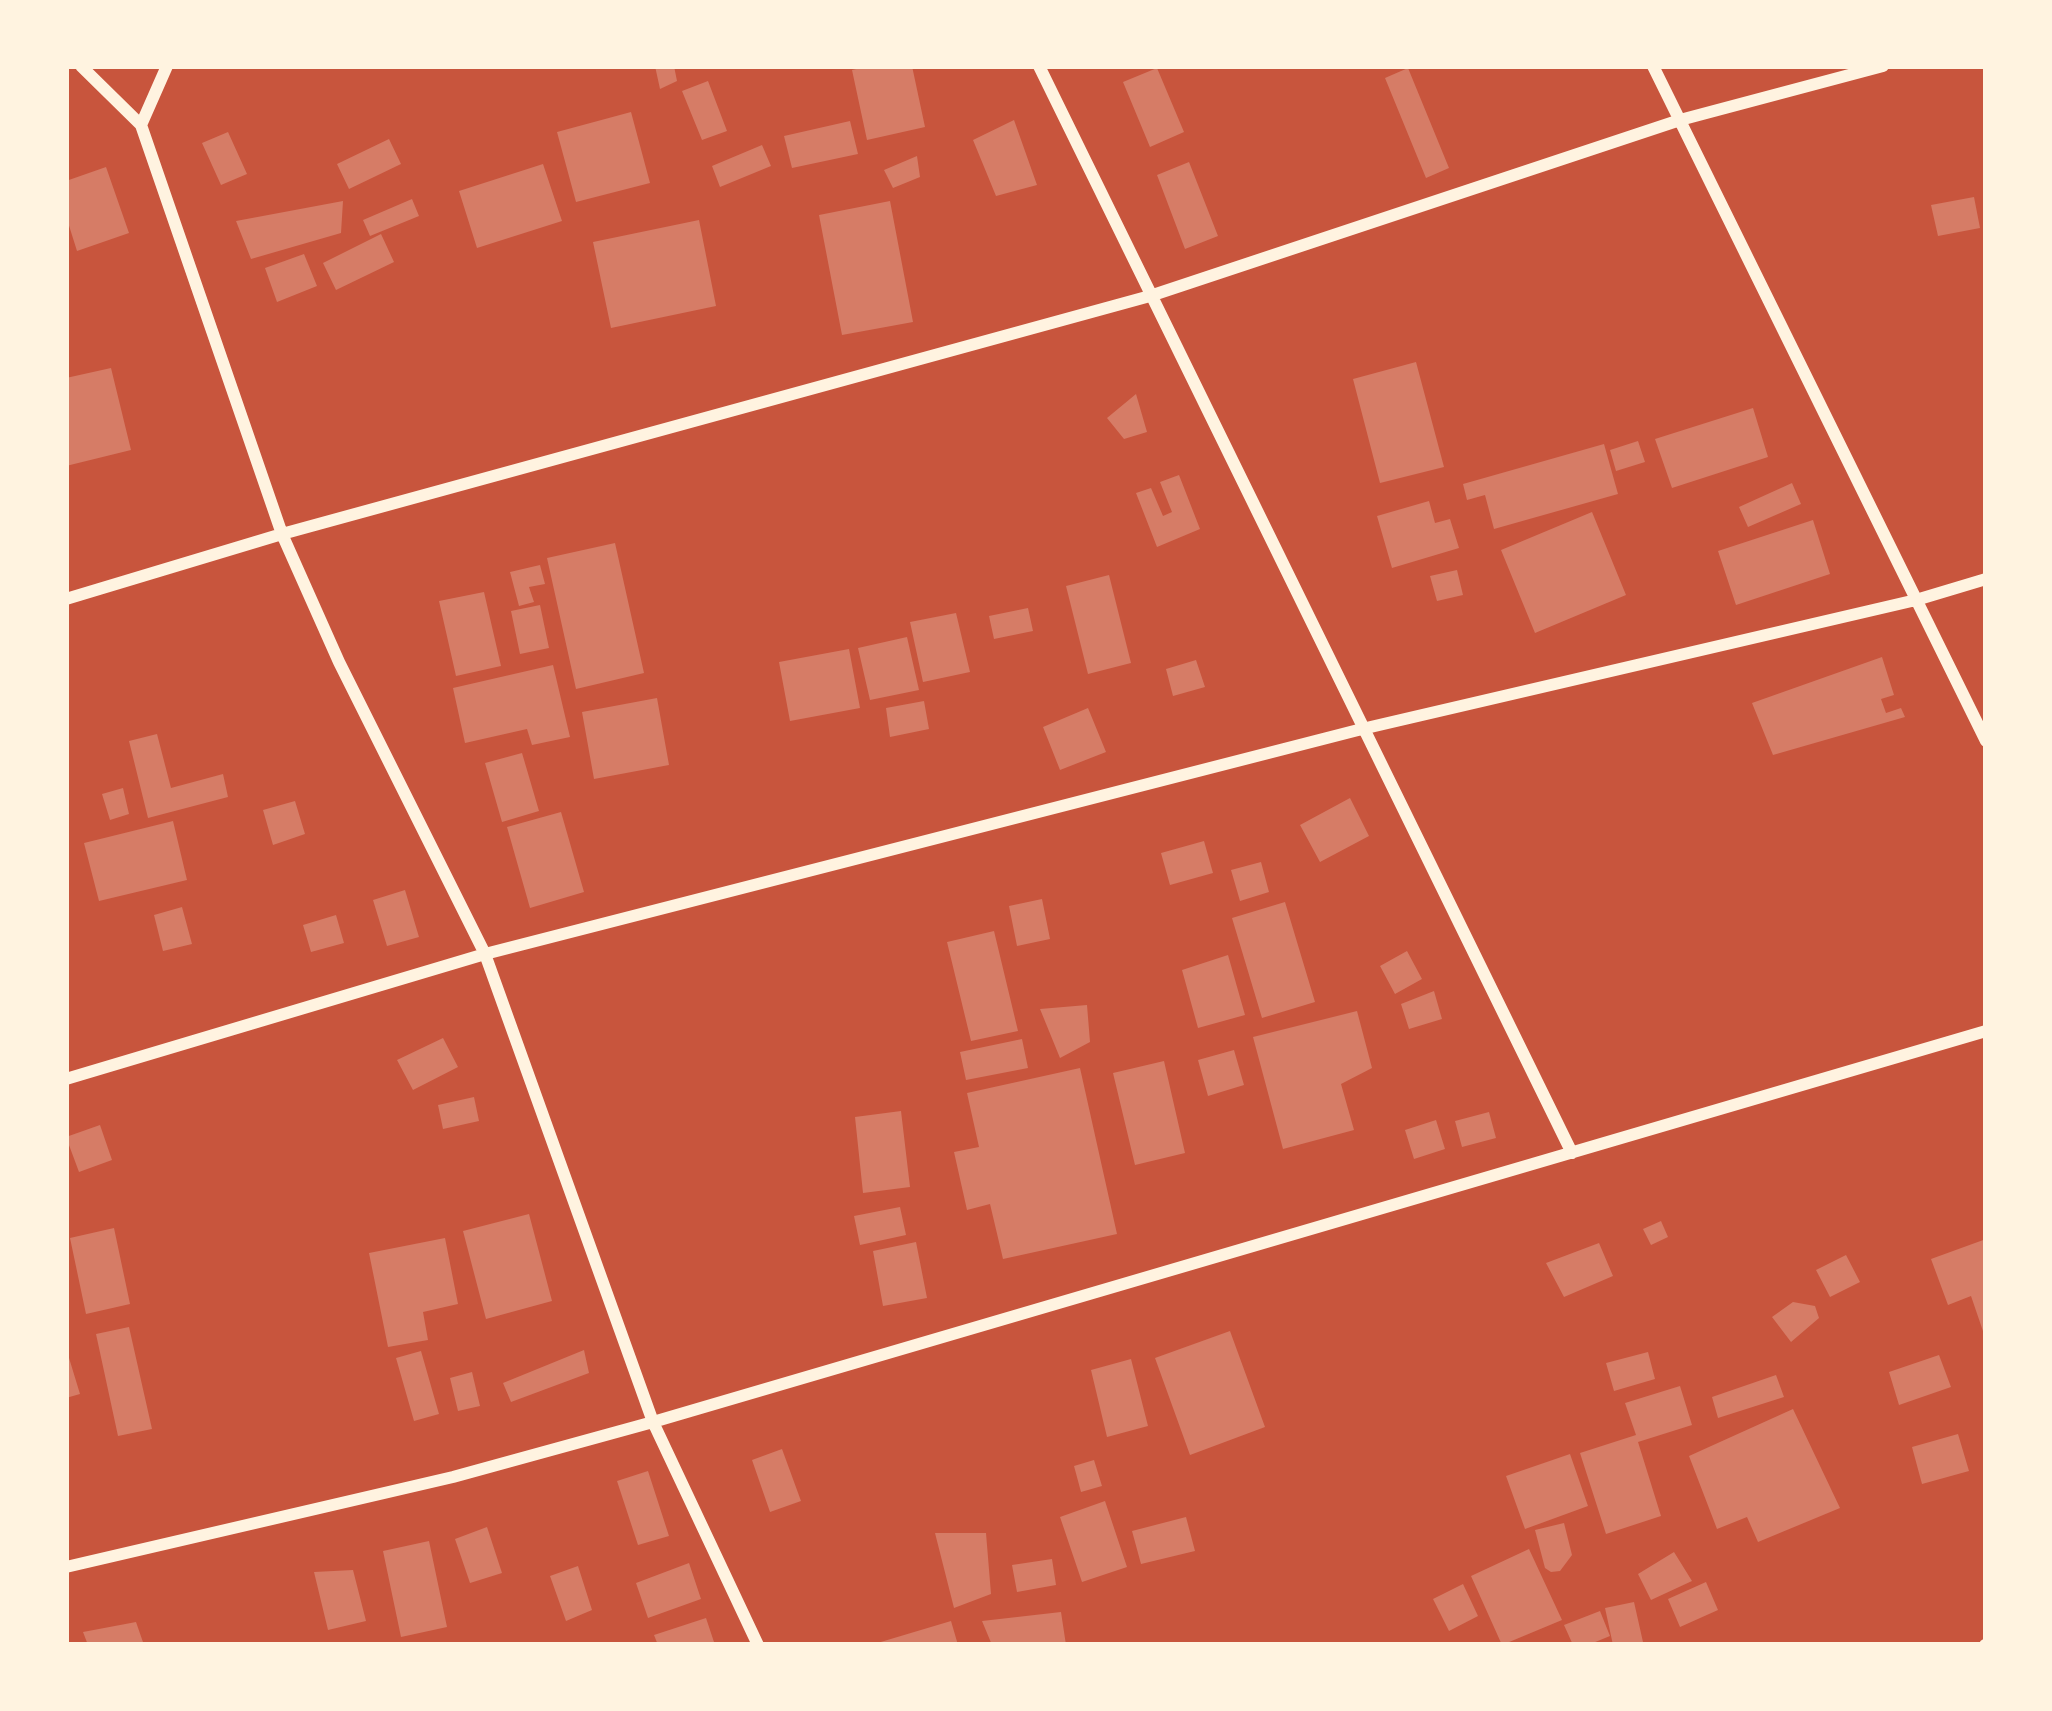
<!DOCTYPE html>
<html>
<head>
<meta charset="utf-8">
<style>
  body { margin:0 }
  #map { position:relative; width:2052px; height:1711px; overflow:hidden; background:#c8553d; font-family:"Varela Round",sans-serif }
  canvas { display:block }
  .frame { position:absolute; inset:0; border:69px solid #fff3e0; pointer-events:none }
</style>
</head>
<body>
<div id="map">
<canvas width="2052" height="1711"></canvas>
<div class="frame"></div>
</div>
<script>
const g = document.querySelector('canvas').getContext('2d');
g.lineJoin = 'round';
function fill(path, color) {
  g.fillStyle = color;
  g.fill(path, 'evenodd');
}
function stroke(path, color, width, dash) {
  g.strokeStyle = color;
  g.lineWidth = width;
  g.lineCap = dash ? 'butt' : 'round';
  g.setLineDash(dash || []);
  g.stroke(path);
}
fill(new Path2D(`
  M655,66H674L677,81L660,89Z
  M869,66H912L925,127L867,140L852,70Z
  M1157,68L1184,132L1150,147L1123,82Z
  M1408,68L1449,168L1426,178L1385,78Z
  M708,81L727,131L702,140L682,91Z
  M631,112L650,183L576,202L557,132Z
  M1014,120L1037,185L996,196L973,140Z
  M850,121L858,154L792,168L784,136Z
  M228,132L247,174L221,185L202,143Z
  M389,139L401,164L349,189L337,164Z
  M762,145L771,166L720,187L712,166Z
  M917,156L920,177L893,188L884,170Z
  M1189,162L1218,236L1185,249L1157,175Z
  M543,164L562,221L477,248L459,191Z
  M106,167L129,233L77,251L66,216V181Z
  M1974,197L1980,228L1938,236L1931,205Z
  M412,199L419,216L370,236L363,220Z
  M343,201L341,233L251,259L236,221Z
  M890,201L913,322L842,335L819,215Z
  M699,220L716,306L611,328L593,242Z
  M381,234L394,262L336,290L323,263Z
  M304,254L317,286L277,302L265,268Z
  M1416,362L1444,467L1380,483L1353,379Z
  M111,368L131,450L66,466V378Z
  M1136,394L1147,432L1124,439L1107,418Z
  M1753,408L1768,457L1672,488L1655,439Z
  M1638,441L1645,462L1616,471L1610,450Z
  M1604,444L1618,494L1494,529L1485,495L1467,500L1463,484Z
  M1179,475L1200,529L1157,547L1136,493L1151,488L1163,516L1172,512L1160,482Z
  M1792,483L1801,504L1748,527L1739,507Z
  M1429,501L1435,523L1450,519L1459,548L1392,568L1377,516Z
  M1592,512L1626,595L1535,633L1501,550Z
  M1813,520L1830,574L1736,605L1718,551Z
  M615,543L644,673L576,689L547,558Z
  M540,565L545,584L529,587L534,602L519,606L510,572Z
  M1457,570L1463,595L1437,601L1430,576Z
  M1109,575L1131,663L1088,674L1066,586Z
  M484,592L501,666L456,676L439,601Z
  M540,605L549,648L520,654L511,611Z
  M1028,608L1033,631L994,639L989,616Z
  M956,613L970,672L923,682L910,622Z
  M907,637L919,690L870,700L858,648Z
  M849,649L860,708L790,721L779,662Z
  M1882,657L1894,695L1881,699L1886,713L1901,708L1905,717L1773,755L1752,703Z
  M1196,660L1205,687L1173,696L1166,669Z
  M553,665L570,737L532,745L527,729L465,743L453,688Z
  M657,698L669,765L594,779L582,712Z
  M924,701L929,729L890,737L886,708Z
  M1088,708L1106,752L1060,770L1043,727Z
  M157,734L171,788L223,774L228,797L148,818L129,741Z
  M522,753L539,811L502,822L485,763Z
  M123,788L129,814L110,820L102,794Z
  M1350,798L1369,836L1320,862L1300,825Z
  M295,801L305,834L273,845L263,810Z
  M561,812L584,892L530,908L507,827Z
  M173,821L187,880L99,901L84,843Z
  M1204,841L1213,873L1170,885L1161,853Z
  M1261,862L1269,892L1240,901L1231,870Z
  M405,890L419,937L387,946L373,900Z
  M1042,899L1050,939L1017,946L1009,906Z
  M1285,902L1315,1002L1262,1018L1232,918Z
  M182,907L192,944L163,951L154,915Z
  M336,915L344,943L311,952L303,925Z
  M994,931L1018,1031L971,1041L947,942Z
  M1407,951L1422,979L1395,994L1380,966Z
  M1228,955L1245,1015L1198,1028L1182,970Z
  M1434,991L1442,1019L1409,1029L1401,1004Z
  M1087,1005L1090,1042L1060,1058L1040,1009Z
  M1357,1011L1372,1068L1341,1084L1354,1130L1283,1149L1253,1037Z
  M443,1038L458,1067L413,1090L397,1060Z
  M1022,1039L1028,1068L966,1080L960,1052Z
  M1234,1050L1244,1085L1208,1096L1198,1060Z
  M1164,1061L1185,1153L1135,1165L1113,1073Z
  M1080,1068L1117,1234L1003,1259L990,1204L967,1210L954,1152L979,1147L967,1093Z
  M474,1097L479,1121L443,1129L438,1105Z
  M901,1111L910,1187L863,1193L855,1117Z
  M1489,1112L1496,1138L1462,1147L1455,1121Z
  M1436,1120L1445,1149L1414,1159L1405,1130Z
  M100,1125L112,1160L79,1172L66,1137Z
  M900,1207L906,1235L860,1245L854,1216Z
  M529,1214L552,1301L486,1319L463,1231Z
  M1661,1221L1668,1237L1651,1245L1643,1229Z
  M114,1228L130,1304L86,1314L70,1238Z
  M445,1238L458,1304L423,1312L428,1340L388,1347L369,1253Z
  M1986,1239V1337H1985L1971,1296L1948,1305L1931,1259Z
  M916,1242L927,1298L883,1306L873,1251Z
  M1599,1243L1613,1276L1564,1297L1546,1263Z
  M1846,1255L1860,1282L1830,1297L1816,1270Z
  M1793,1302L1815,1306L1819,1318L1791,1342L1772,1317Z
  M129,1327L152,1429L118,1436L96,1334Z
  M1230,1331L1265,1427L1190,1455L1155,1358Z
  M66,1348L80,1394L66,1398Z
  M584,1350L589,1373L511,1402L503,1383Z
  M421,1351L439,1414L414,1421L396,1358Z
  M1648,1352L1655,1379L1614,1391L1606,1363Z
  M1939,1355L1951,1387L1899,1405L1889,1372Z
  M1131,1359L1148,1426L1107,1437L1091,1370Z
  M472,1372L480,1406L458,1411L450,1378Z
  M1776,1375L1784,1397L1718,1418L1712,1397Z
  M1680,1386L1692,1425L1638,1442L1661,1516L1606,1534L1580,1453L1636,1435L1625,1403Z
  M1793,1409L1840,1508L1758,1542L1747,1517L1717,1529L1689,1456Z
  M1958,1434L1969,1471L1922,1484L1912,1447Z
  M782,1449L801,1501L770,1512L752,1460Z
  M1570,1454L1588,1506L1525,1529L1506,1476Z
  M1094,1460L1102,1486L1081,1492L1074,1466Z
  M648,1471L669,1536L638,1545L617,1481Z
  M1105,1501L1127,1567L1082,1582L1060,1517Z
  M1186,1517L1195,1551L1141,1564L1132,1531Z
  M1564,1523L1572,1555L1560,1571L1551,1572L1545,1568L1535,1530Z
  M487,1527L502,1573L470,1583L455,1539Z
  M935,1533H986L991,1594L954,1608Z
  M429,1541L447,1627L401,1637L383,1551Z
  M1529,1549L1562,1620L1502,1645L1471,1576Z
  M1674,1552L1692,1581L1651,1600L1638,1574Z
  M1052,1559L1056,1585L1017,1592L1012,1565Z
  M689,1563L701,1599L648,1618L636,1583Z
  M578,1566L592,1610L566,1621L550,1576Z
  M353,1570L366,1621L328,1630L314,1572Z
  M1706,1582L1718,1610L1680,1627L1668,1599Z
  M1463,1584L1478,1616L1449,1631L1433,1599Z
  M1634,1602L1643,1642L1613,1645L1605,1608Z
  M1600,1611L1610,1636L1588,1645H1573L1564,1625Z
  M1061,1612L1066,1645H992L982,1621Z
  M706,1618L715,1645H658L654,1635Z
  M951,1621L958,1645H874V1644Z
  M136,1622L144,1645H88L83,1632Z`), '#d67c66');
stroke(new Path2D(`
  M81,66L141,125L282,534L339,662L485,954L653,1422L758,1645
  M1039,66L1572,1153
  M1653,66L1986,741
  M141,125L167,66
  M66,599L282,534L1150,296L1680,120L1883,66
  M66,1079L485,954L1362,729L1916,600L1986,579
  M66,1567L453,1477L653,1422L1986,1031
  M1985,1645H1986`), '#fff3e0', 12);
</script>
</body>
</html>
